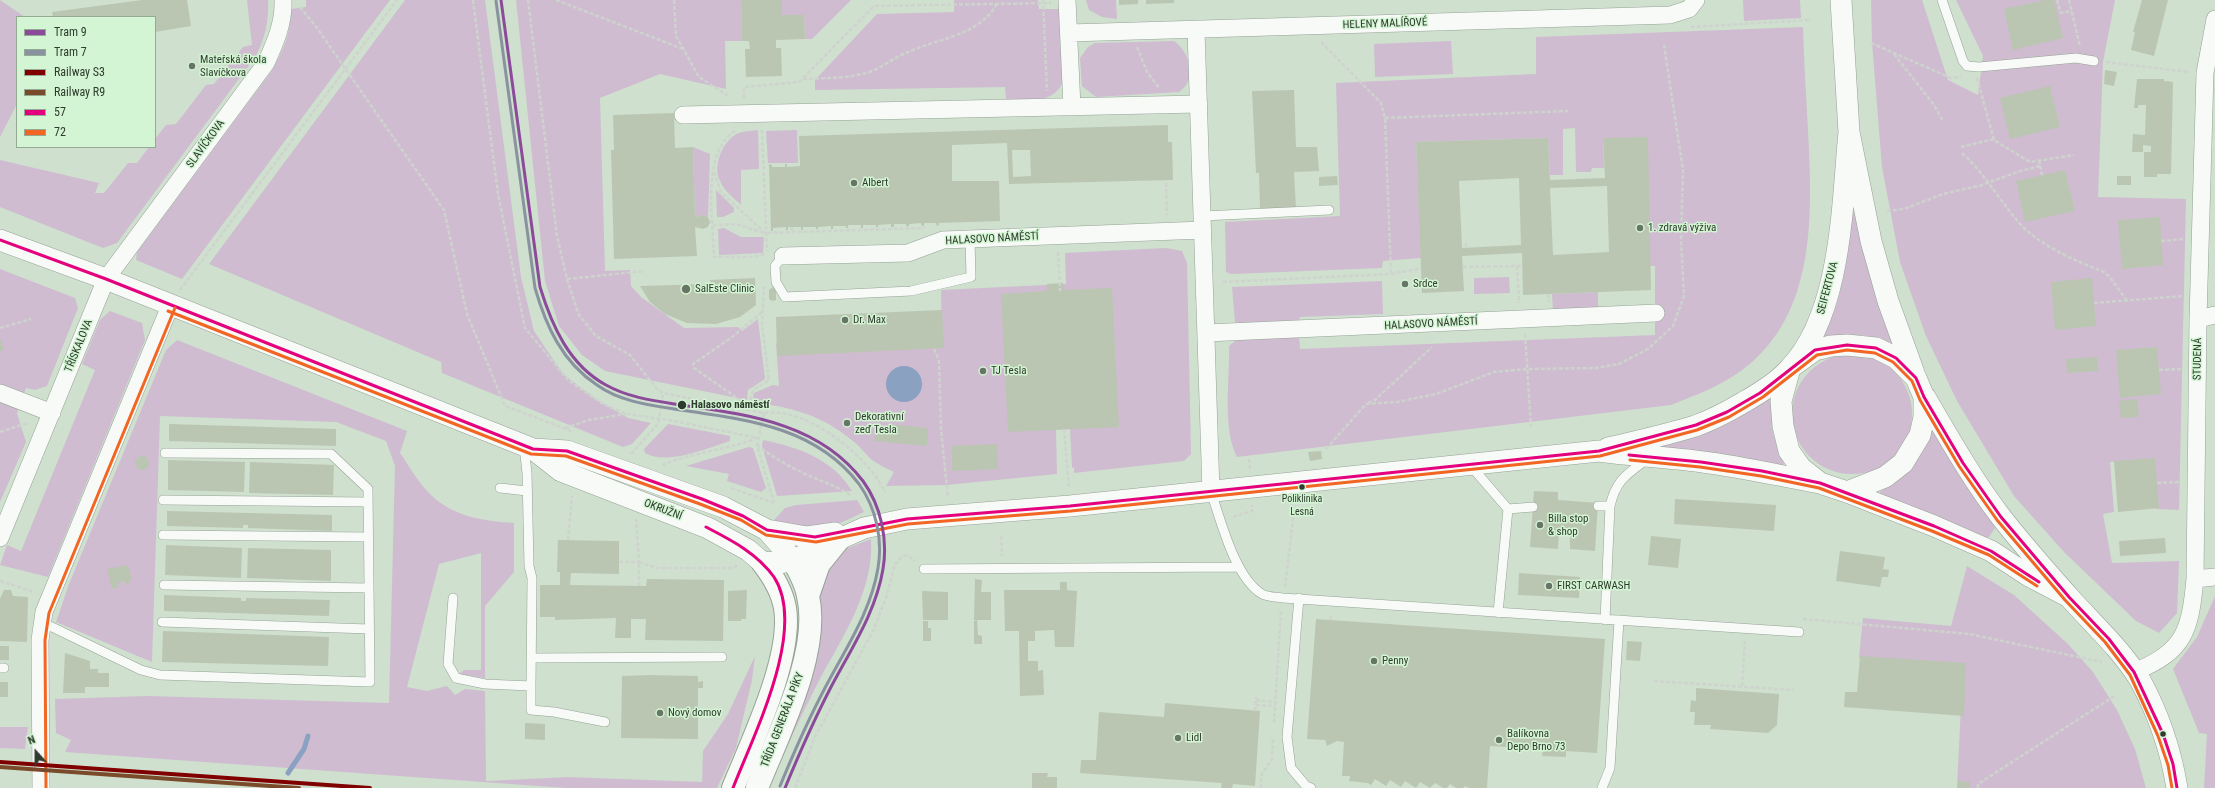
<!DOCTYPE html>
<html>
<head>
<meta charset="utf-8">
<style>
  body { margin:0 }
  #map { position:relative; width:2215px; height:788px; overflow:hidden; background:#cfe0cf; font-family:"Roboto Condensed",sans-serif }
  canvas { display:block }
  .legend { position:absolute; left:16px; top:16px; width:140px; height:132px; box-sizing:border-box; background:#d4f5d4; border:1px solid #92ab92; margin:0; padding:5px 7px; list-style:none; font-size:12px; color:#2e3b2e }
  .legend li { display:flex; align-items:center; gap:8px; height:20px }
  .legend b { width:20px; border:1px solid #92ab92 }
  .north { position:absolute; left:16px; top:732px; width:40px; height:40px; -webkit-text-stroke:3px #d4f5d4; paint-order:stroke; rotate:339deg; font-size:11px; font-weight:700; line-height:16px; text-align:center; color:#2e3b2e }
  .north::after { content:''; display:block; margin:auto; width:14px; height:18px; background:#2e3b2e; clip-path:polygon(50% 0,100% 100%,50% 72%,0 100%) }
</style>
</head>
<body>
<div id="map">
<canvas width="2215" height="788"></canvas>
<ul class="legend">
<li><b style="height:5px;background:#8c4a9a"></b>Tram 9</li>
<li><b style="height:5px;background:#89939f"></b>Tram 7</li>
<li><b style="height:5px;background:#800000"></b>Railway S3</li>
<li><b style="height:5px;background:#7a4b2a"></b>Railway R9</li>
<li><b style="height:5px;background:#e5007d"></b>57</li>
<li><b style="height:5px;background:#f26522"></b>72</li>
</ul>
<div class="north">N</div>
</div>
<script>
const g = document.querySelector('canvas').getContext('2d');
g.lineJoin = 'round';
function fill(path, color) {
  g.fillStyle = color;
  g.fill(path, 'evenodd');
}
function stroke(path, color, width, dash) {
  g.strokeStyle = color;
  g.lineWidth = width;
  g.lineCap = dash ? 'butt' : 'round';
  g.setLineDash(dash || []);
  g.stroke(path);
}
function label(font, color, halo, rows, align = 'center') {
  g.font = font + ' "Roboto Condensed",sans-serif';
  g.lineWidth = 3;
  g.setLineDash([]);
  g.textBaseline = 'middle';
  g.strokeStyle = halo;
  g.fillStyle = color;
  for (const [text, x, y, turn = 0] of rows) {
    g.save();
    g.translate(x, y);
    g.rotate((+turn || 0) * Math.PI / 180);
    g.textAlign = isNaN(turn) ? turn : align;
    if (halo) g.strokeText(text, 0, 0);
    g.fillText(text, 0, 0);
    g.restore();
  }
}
fill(new Path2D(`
  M0,0L25,17H17V104L0,137Z
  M247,0H268C269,22 265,37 256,56L117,243L103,248L0,207V160L99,183L95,193H104L128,163H137L149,147H155V139L166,125L176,124L206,85L214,84L243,47L252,45Z
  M306,0H390L182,279L136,260L137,252L271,72C283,51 291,33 291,9L306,7Z
  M405,0H485L521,277L534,331L563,374L597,400L628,418L651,423L632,444L623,447L442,373L441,362L209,264Z
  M516,0H741L742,41H725L726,89L660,74L600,98L605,271L630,270L631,286L641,297L684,328L738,327L742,331L758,319L765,379L748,390L747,400L605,371L582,355L559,326L545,281Z
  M782,0H851L812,39H805L804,15H782Z
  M954,0H1038L1039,9H1062L1063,82C1052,105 1027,100 1006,100L1005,87L815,90V80L877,14L954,12Z
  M1086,0H1116L1117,19L1102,17L1089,10Z
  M1743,0H1800L1801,18L1744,21Z
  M1871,0H1922L1948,80L1978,95L1983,56L1956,0H2115L2103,62L2098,197L2186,199L2179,510L2156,509L2152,459L2110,462L2114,512L2103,514L2112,563L2179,561L2177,613L2159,633L2136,621L2064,552L2014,496L1957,401L1926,336L1900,262L1882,167L1872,43Z
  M1803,27C1804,62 1806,96 1808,130C1812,209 1817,306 1751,363C1728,383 1699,394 1671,405L1237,457C1222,428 1230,379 1229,346L1235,341L1243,338L1299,335L1300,349L1655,335V266H1650L1603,138L1604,168H1592L1591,172H1576L1575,128L1563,129V175H1550L1548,138L1416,142L1421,258L1383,261L1382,268L1231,274L1226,272L1225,222L1340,216L1336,83L1536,74V37Z
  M1174,41C1190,52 1198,80 1179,92L1096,97L1082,86L1080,58L1088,47L1095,43Z
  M1451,41L1453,74L1375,77L1374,44Z
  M758,130L759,169L741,170V205C734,198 724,191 720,181C712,166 723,139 739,133C745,131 752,131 758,130Z
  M797,130L798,163H768L766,131Z
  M693,147L710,154L708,217L703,215L695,217Z
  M716,190L734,208V212L723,217H717Z
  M1854,212L1858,220L1892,343L1864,335L1823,337C1822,327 1830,321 1834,312C1845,283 1847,244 1851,213Z
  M724,228L741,237H764L763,253L719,255L718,229Z
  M1166,248L1182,251L1187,263L1191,454L1184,461L1074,473V467L1072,468L1070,429L1056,430L1057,474L947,485L886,486L894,472C888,469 881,466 875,462C867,457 861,447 853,441C820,414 793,408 752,402L754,393L773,385L779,386L776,343L942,336L941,290L1066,284L1065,253Z
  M0,269L75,298L78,308L47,386L35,390L26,388L17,413L26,442L0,502Z
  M1509,277L1510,293L1474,294V278Z
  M1382,281L1383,314L1300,317L1298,322L1244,324L1235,322L1232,287Z
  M1598,292V308L1553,311L1552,294Z
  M110,311L142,323L145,340L48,577L0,565L7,545L21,551L95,370L82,364L100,320Z
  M177,340L407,431L400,453C410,467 419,484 431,495C454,517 484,521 514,523V572L485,606V678L459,674L464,670H481V553L439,564L407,687L427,691L447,686L455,695L465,689L485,691L486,781L568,777L702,782L703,751L728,714L755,656L752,680L736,748L717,788H566L65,752L71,740L56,733L55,699L148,696L389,703L395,466L386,441L336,422L160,416L152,662L56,622L69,584L166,350Z
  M1792 414a60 60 0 1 1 120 0a60 60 0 1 1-120 0Z
  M1771,396C1775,406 1771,417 1772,427C1774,440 1779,451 1784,462L1782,468L1650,446Z
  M668,424L730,436V441C708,448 666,466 645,453L644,449Z
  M1933,428L1990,518L1995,528L1989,537L1980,538L1879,496L1880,492L1893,483L1918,459Z
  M763,440C798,447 833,459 852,491L777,496L762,446Z
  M749,447L753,448L766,488L761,492L727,481L729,474L686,466Z
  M857,500L864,512C835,526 803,541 774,520L785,508L796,505Z
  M871,539C874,589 845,633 822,675C809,700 796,726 785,752L783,751C799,713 817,674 821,632C823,614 817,597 819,580L845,549Z
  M1967,566L2014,595L2068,644L2093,672L2117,710L2135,749L2146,788H1957L1963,665L1859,657L1863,618L1951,626Z
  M2215,596V788H2204L2207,734L2199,733L2173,669L2197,637Z
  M0,727H28L25,749L0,748Z`), '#cfbcd0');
fill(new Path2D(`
  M886 384a18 18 0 1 1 36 0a18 18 0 1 1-36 0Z`), '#8ba1c2');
stroke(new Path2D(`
  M288,773L304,749L308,736`), '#8ba1c2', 5);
fill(new Path2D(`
  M142,0H187L191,26L155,32V17H53L52,12Z
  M741,0H782V15H804L805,39L776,40V48H781L782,76L746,77L745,49H750L749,41H742Z
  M1119,0H1138V4L1119,5Z
  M1146,0H1174V3L1146,4Z
  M2045,0H2054L2063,38L2013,50L2004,9Z
  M2142,0H2168L2154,56L2131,50L2135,32H2133Z
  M2105,70L2117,72L2114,86L2104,84Z
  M2137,79H2164V81L2173,82L2171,174H2157V177H2144V152H2151V146L2143,145V152H2132L2133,134L2145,135L2146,105H2138V108H2134Z
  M2050,86L2060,127L2010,139L2000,98Z
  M1294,90L1296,147H1317L1319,171L1294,172L1296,208L1260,209L1259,173H1256L1252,91Z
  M674,113L675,148L693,147L695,217L703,215L708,217L710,222L708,227L703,229L695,227L697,256L614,259L611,150H614L613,115Z
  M1168,125V142H1172L1173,180L1009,184L1007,143L952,145V181H999L1000,221L939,223V225L937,226L936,223H924V226H922L921,223L909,224V226H906V224H894V227H891V224L878,225V227H876V225H863V228H861V225H848V228H846V226H833V229H831V226L818,227V229H816V227H803V230H801V227H788V230H786V227L773,228V231H771L769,164L772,165V167H785V164H787V167L800,166L799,136ZM1012,150H1030L1031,176L1013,177Z
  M1648,137L1651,290L1523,295L1522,253L1462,256L1464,291L1422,293L1416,142L1548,138L1550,180L1605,178L1603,138ZM1519,178L1521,245L1462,248L1459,181ZM1607,186L1609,252L1553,255L1550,188Z
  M2065,170L2075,211L2025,222L2016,181Z
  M1337,176L1338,185L1319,186V177Z
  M2117,176H2131V185H2117Z
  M2160,217L2163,265L2122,269L2118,220Z
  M755,278L756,305L740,317L716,324L687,323L665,314L650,302L640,286L711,284L710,280Z
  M2092,278L2096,326L2055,330L2051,282Z
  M1063,283L1064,290L1112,288L1119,427L1008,432L1001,294L1047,291V284Z
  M773,287L776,289V300L772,301L769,299V290Z
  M942,310L944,348L777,356L776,317Z
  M0,338L4,350L0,351Z
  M2157,347L2161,394L2120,398L2116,350Z
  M2097,357L2098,371L2067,373L2066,359Z
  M2137,399L2139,417L2121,418L2119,401Z
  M169,424L336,429V446L169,441Z
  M887,424L928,428L927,446L874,441L875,435H878L879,427L887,428Z
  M997,444L998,469L952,471V446Z
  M1321,451L1322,459L1310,461L1308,452Z
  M135 463a7 7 0 1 1 14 0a7 7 0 1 1-14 0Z
  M2155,458L2159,508L2118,512L2114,461Z
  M168,460L245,462L244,492L168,490Z
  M250,462L334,465L333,495L249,493Z
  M1534,491L1558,492V500L1598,503L1595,551L1570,549V534L1559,533L1558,549L1530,547Z
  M1675,499L1776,505L1774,531L1674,524Z
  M167,511L332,515V531L248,528V525H243V528L167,526Z
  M1651,536L1681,539L1678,568L1648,565Z
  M2165,538L2166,553L2120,556L2119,541Z
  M558,540L619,541V574L571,573L570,585L646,586L647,579L724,580L723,641L645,640L646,619H631V638H615L616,618L555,620V617H540V585H560V572H557Z
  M166,545L242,548L241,578L165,575Z
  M248,548L331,550V581L247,578Z
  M1840,551L1885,557L1883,569L1889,570L1888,577H1882L1880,587L1836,581Z
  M128,565L132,580H129L130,584L126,585L125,581L118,583L119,587L112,589L107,569Z
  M1519,573L1580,577L1579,598L1518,595Z
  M975,579L982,580L981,592H991V620H974Z
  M1060,582H1067V590L1077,591L1074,647H1055L1054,630L1035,631V641H1028V661H1038V671L1043,670L1044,695L1020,696L1019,631H1005L1004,590H1060Z
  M4,590H11L13,596L28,597L27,642L0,641V599Z
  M747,590L746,619H741V621H728V591Z
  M922,591L948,592V620H923Z
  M164,595L241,598V601H246V598L330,600L329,616L164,611Z
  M1316,619L1605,639L1597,753L1566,751V757L1542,756L1543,749L1490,746L1487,788H1469L1465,786L1463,788H1456L1450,784L1447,788H1443L1435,783L1430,788L1420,782L1416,788L1405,781L1401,787L1390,780L1386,786L1375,779L1371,785L1368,783L1349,781L1350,776H1342L1344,742L1337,741L1327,746L1325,740L1307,739Z
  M977,620L978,635L982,636V644H974V621Z
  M923,621H928V628H931V641H923Z
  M163,631L329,637L328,666L162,662Z
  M1627,641L1642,642L1640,661L1626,660Z
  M0,646H9V660H0Z
  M65,653L90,661V669H98V673H109V687H85V693H63Z
  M1860,656L1966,663L1964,716L1844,707L1845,692H1857Z
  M649,675L698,676V682L703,681V688H698V739L621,738L622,676Z
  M0,682H8V697H0Z
  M1696,688L1779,694L1777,725L1768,733L1710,729L1711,725H1694L1695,712H1690L1691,700L1696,701Z
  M1165,703L1260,711L1255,786L1233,784L1232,788H1221L1222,783L1080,773L1081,760H1096L1099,712L1164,717Z
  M525,723L545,724V740L525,739Z
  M1032,773H1048L1047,777H1057V788H1032Z
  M1958,781L1970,782V788H1957Z`), '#bac6b2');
const service = new Path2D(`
  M1942,0L1963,61L1967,66L1979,67L2076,58L2094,61
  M1203,216L1329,210
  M783,256L775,266L776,282L785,297L911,291L971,277L970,239
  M1470,465L1508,509L1533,507
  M500,488L527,491
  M1211,492C1221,521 1235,578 1262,594C1267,597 1277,597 1283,598L1799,632
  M163,500L368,502
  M1598,506H1610C1616,480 1626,475 1647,459
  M163,535L368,537
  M924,569L1238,567
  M164,585L369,588
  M453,598L448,664L456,678L485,684L531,686L532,578L529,566L527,473L524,446
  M1299,598L1287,737L1291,768L1306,786L1311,788
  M1498,613L1508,509
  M1605,620L1610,506
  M162,622L369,629
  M41,625L52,627L141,670L160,675L370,682L368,489L331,454L165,453
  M533,658L722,657
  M0,668H4
  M531,686V710L554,712L605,722
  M1602,788L1610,768L1619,620`);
const minor = new Path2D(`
  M1067,0L1072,107
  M1196,30L1211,492
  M1069,33L1670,15L1689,9L1696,0
  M683,115L1199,104
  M783,256L908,253L943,240L1203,230
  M2198,319L2215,315
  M1206,333L1656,313
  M0,393L52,413
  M0,538L106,279L266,63C275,43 284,23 283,0
  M2195,579L2215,577
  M2134,672C2185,651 2190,631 2195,579L2198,319L2205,73L2215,19
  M41,788L40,640L44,612L170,306`);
const tertiary = new Path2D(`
  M1841,0L1849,132L1871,241L1888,301L1914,373
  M0,240L106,279L533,449L561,471L708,528L748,550L762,562L780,563L793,560L864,528L907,519L1070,506L1599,451C1634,456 1668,457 1703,462C1742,467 1781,476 1820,483
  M1925,397C1949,438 1972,479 2001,517C2022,544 2046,571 2069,597C2093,624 2121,649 2140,680C2158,713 2171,751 2177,788
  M1608,448C1637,441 1667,435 1695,426C1712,420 1729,411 1744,402C1760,393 1778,382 1790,368C1842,313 1842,204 1849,132
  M533,449L567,451L723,507L767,530L793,560
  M1847,492L1885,477L1903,463L1920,435L1924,417V397L1916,378L1896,358L1876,348L1847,345L1831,346L1815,350L1790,368L1781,401L1783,426L1789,451L1801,468L1820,483L1847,492L1934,526L1991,551L2029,576L2069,597
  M767,530L807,537L835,533`);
const secondary = new Path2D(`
  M808,596L819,564L840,538
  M733,788C752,741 793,657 785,608C782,591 773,576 762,562
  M757,788C778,735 821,652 808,596C806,583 799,571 793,560`);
stroke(service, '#95a295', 10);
stroke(minor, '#95a295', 18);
stroke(tertiary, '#95a295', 22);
stroke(secondary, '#95a295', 24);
stroke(new Path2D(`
  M473,0L498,194L525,328L568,380L603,404L627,414L669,420L758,438
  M528,0L557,236L567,279L579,315L596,336L630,355L657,389L663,393L764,413C806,406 868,456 885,492
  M556,0L683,49
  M674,0L676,36L699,77L730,97
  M1043,0L1047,91
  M2057,0L2061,13L2072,11
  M2069,0L2080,46
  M300,7L317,28L444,210L467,314L505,406L574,432
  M1691,27L1811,20
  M1321,42L1381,103L1385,118L1391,274
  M1871,43L1951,78L1961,77
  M1137,47L1147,72L1159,88
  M1894,54L1934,105L1943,121
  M2106,62L2189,72
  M1977,78L1994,140L2030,162L2074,155
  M803,79C823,78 842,79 862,74C878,71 891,59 906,53C935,39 979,36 996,5
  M744,98V87L799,82L874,6L1051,3
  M1385,118L1568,111
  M762,130L767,251
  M735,131C701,151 713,222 714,257H754L766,254
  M1961,147L1994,139
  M1962,153C1985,174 2000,201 2020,224C2042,247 2076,261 2104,272L2109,276L2127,301
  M2039,160L2042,175
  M714,172L721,192L765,233L925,228
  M1166,183L1167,215
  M1887,211L1904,209L1943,194L1982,185L2020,171L2040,166
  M713,225L736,224L764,233
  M792,227V232
  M2161,241L2184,239
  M1466,243V247
  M1058,252L1060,291
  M1517,266L1519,303
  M1463,267L1522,266
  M567,279L645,271
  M1223,282L1391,274L1421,268
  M180,290L397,0
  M1548,294L1549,302
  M2094,303L2183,296
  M762,312L731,338L693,364L694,368L734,396L748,409L753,390L769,380L762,324L764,287
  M0,328L31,319
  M1525,334L1531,427
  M934,349L939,360L941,429L948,498
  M2159,370L2181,369
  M1368,403L1375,400L1432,347
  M764,413L757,445L774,503
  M565,428L589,420L626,414
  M1064,429L1069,488
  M0,432L28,423
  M757,445C771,456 788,466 805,474C820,481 836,485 850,495
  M1326,449L1366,404L1397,402L1436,394L1494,372L1527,369L1596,368L1619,364L1648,349L1673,326L1684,296L1681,239L1683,170L1664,45
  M631,454L656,426L659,420L663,393
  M1249,459L1250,470
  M662,465C693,452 727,450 757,438
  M2157,483L2180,482
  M731,488L774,503
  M1233,517L1252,511V505
  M1001,536L1002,556
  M568,540L572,496
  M619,562H639L636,519
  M0,581L34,592
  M639,586V562L657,568H734L738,564
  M1285,587L1294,511
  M1803,619L1969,634L2102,662
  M1330,620L1331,614
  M1654,681L1794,690
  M1742,686L1745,641
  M1256,700L1275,702
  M1256,705L1275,706
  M1255,711L1256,697
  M1274,723L1281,610
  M795,788L815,737L874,629L886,598L895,564L903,556L908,555L915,561
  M1261,788V776L1272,759L1273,738
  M1978,788V784L2116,695`), '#ced3ce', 2.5, [4, 2]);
stroke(service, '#f8faf8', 9);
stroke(minor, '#f8faf8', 17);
stroke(tertiary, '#f8faf8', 21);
stroke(secondary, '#f8faf8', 22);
stroke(new Path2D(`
  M0,240L106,279L533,449L567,451L702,499L743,516L767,530L815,537L907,519L1070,506L1599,451L1696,425L1727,412L1760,393L1815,350L1847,345L1876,348L1896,358L1916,378L1924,397L1963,463L2001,517L2069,597L2109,639L2134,672L2163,734L2173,764L2177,788
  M1629,455L1701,462L1762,471L1820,483L1934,526L1991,551L2039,582
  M706,527C731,540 757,553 774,577C808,629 753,736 733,788`), '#e5007d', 3);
stroke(new Path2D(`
  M168,311L531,454L566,456L700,504L741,520L766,535L816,542L908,524L1071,511L1600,456L1697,430L1729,417L1763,397L1817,355L1847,350L1875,353L1893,362L1912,381L1920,400L1959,466L1997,520L2065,600L2105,642L2130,675L2158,736L2168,765L2172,788
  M1630,460L1700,467L1761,476L1819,488L1932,531L1989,555L2037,586
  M46,788L45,640L49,613L175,308`), '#f26522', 3);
stroke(new Path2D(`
  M0,762L370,788`), '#800000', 4);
stroke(new Path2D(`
  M0,767L299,788`), '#7a4b2a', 4);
stroke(new Path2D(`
  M501,0L540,287C552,326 569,365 606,385C629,398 656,401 681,405C749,415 819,423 863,481C881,506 888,539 883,569C876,612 851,649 831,687C814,720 799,754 785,788`), '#8c4a9a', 3);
stroke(new Path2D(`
  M496,1L535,288C546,326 562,362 597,385C619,401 648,405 674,409C742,419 814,425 859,484C876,508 883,539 878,568C871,611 846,648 826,686C809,718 794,752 780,786`), '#89939f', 3);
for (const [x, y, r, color] of [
  [192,66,4,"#667566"],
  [854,183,4,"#667566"],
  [1640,228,4,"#667566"],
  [1405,284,4,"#667566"],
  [686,289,5,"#667566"],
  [845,320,4,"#667566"],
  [983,371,4,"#667566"],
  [682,405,5,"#2e3b2e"],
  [847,423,4,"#667566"],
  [1302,487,3.5,"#2e3b2e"],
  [1540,525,4,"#667566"],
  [1549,586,4,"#667566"],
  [1374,661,4,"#667566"],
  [660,713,4,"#667566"],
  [2163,734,3.5,"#2e3b2e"],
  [1178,738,4,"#667566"],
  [1499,740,4,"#667566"]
]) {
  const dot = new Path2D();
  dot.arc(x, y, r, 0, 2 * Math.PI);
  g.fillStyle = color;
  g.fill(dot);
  stroke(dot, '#d4f5d4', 1.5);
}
label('10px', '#2e3b2e', '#d4f5d4', [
  ["Poliklinika",1302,499],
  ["Lesná",1302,512]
]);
label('11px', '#2e3b2e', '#d4f5d4', [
  ["HELENY MALÍŘOVÉ",1385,24,-2],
  ["SLAVÍČKOVA",206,144,-54],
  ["HALASOVO NÁMĚSTÍ",992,239,-3],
  ["SEIFERTOVA",1828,288,-75],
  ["HALASOVO NÁMĚSTÍ",1431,324,-3],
  ["TŘÍSKALOVA",79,346,-68],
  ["STUDENÁ",2198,359,-89],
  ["OKRUŽNÍ",663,510,21],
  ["TŘÍDA GENERÁLA PÍKY",783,720,-69]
]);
label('11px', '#2e3b2e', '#d4f5d4', [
  ["Mateřská škola",200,60],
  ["Slavíčkova",200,73],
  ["Albert",862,183],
  ["1. zdravá výživa",1648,228],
  ["Srdce",1413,284],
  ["SalEste Clinic",695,289],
  ["Dr. Max",853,320],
  ["TJ Tesla",991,371],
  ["Dekorativní",855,417],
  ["zeď Tesla",855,430],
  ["Billa stop",1548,519],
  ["& shop",1548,532],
  ["FIRST CARWASH",1557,586],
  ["Penny",1382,661],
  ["Nový domov",668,713],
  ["Balíkovna",1507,734],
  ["Depo Brno 73",1507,747],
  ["Lidl",1186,738]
], 'left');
label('bold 11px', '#2e3b2e', '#d4f5d4', [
  ["Halasovo náměstí",691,405]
], 'left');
</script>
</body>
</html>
